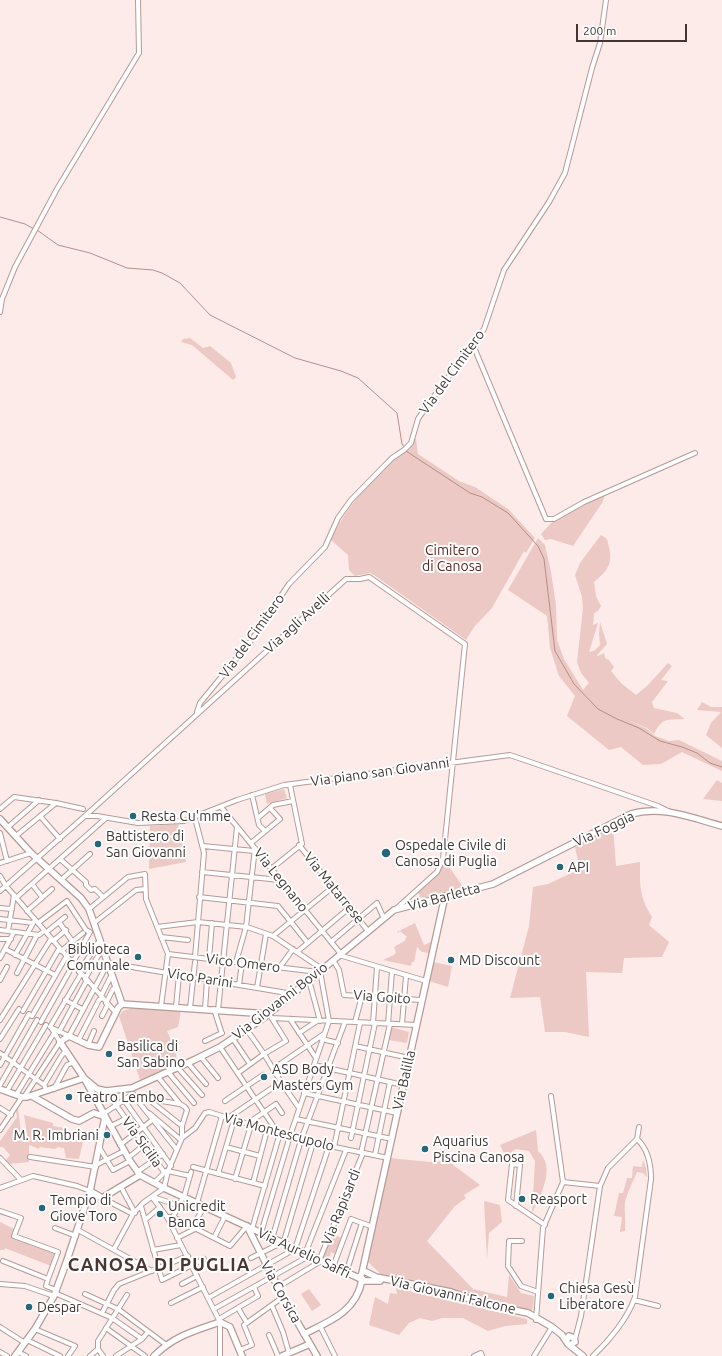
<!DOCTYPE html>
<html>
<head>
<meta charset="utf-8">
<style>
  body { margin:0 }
  #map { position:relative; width:722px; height:1356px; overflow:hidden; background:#fdebe9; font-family:Ubuntu,sans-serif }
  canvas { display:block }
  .scale { position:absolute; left:576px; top:24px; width:111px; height:18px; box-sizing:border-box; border:2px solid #413634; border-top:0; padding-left:5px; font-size:12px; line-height:14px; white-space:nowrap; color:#413634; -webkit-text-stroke:3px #fff; paint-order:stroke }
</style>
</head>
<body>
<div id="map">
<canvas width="722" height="1356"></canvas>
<div class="scale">200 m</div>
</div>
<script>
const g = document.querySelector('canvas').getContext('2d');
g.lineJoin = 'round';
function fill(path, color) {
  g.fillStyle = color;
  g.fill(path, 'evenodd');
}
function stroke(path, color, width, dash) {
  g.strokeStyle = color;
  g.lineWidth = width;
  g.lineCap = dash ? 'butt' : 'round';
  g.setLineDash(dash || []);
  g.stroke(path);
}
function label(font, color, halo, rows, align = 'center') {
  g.font = font + ' Ubuntu,sans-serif';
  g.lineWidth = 4;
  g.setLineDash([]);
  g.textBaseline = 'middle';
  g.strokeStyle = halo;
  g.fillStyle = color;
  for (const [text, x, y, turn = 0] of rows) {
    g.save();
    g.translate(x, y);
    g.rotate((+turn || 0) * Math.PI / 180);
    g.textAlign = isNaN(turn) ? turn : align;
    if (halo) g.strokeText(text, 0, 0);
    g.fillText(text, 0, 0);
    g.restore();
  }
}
fill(new Path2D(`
  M190,338L203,348L210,346L231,363L236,377L233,380L192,345L181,342L183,339Z
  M414,439H416L418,454L459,481L475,487L508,509L535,538L526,553L524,551L492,608L474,627L466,640L374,575L370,573L355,576L349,570L348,555L331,540C351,496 381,473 414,439Z
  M605,495L602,503L573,546L551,539L545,540L541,534L554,520Z
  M601,535L607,539C613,561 612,567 594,582L596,596L601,606L598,611L594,613L593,625L598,623L589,652L594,651L600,645L599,634L600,622L607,644L597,655L598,656L604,653L605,658L609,660L614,667L611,671L621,683L636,695L647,686L668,663L672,666L661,680L668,681L652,702L654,708L677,713L685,719C667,720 662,717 654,734L647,728L628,720L647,729L655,736L669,741L679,740L722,761V771L682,752L661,764L643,765L621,747L609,750L567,716L575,696L559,676L550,648L547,616L508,590L538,538L545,545L551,572L556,605L557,640L564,659L583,690L589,683L581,673L577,662L583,608L582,597L575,575L580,563Z
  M702,702L711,707H722V748L706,735L711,723L721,712L697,710Z
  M717,780L722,783V801L703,799Z
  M284,789L287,798L267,804L265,794Z
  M178,824L186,862L149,869L150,826Z
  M613,827L616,866L640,862C640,886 639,896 652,917L649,925L669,942L662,957L624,958L622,973L586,972L589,1037L565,1032H545L540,997L510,998L529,926L533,887L548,884L580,869L575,847Z
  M444,860L464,888L422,899L417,891L440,869Z
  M415,923L424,945L431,942L429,953L422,952L417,947L414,962H412L411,966L383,960L394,955L396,952L394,947L406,940L405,939L407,937L400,931L398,933L397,932Z
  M433,962L452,966L448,987L429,981Z
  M134,1007L181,1010L178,1027L167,1031L174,1047L178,1064L140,1080L119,1016L123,1011Z
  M391,1027L409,1032L407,1043L388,1040Z
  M18,1108L22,1140L28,1141L24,1115L53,1123V1126L64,1128L63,1133L73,1135L74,1130L85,1133L79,1159L66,1158L64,1148L58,1147L55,1149L40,1147L39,1149L29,1145V1162L8,1164L5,1161L10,1155L3,1147H0V1141L17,1117L16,1110Z
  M536,1130L538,1151C557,1168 540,1195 532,1214L535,1161L529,1151L516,1149L511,1152L510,1161L508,1162L500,1145Z
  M390,1158L429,1162L448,1161L480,1185L464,1195L466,1198L455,1206L427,1241L473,1289L507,1297L509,1275L521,1293L534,1296L533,1309L530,1311L510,1304L481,1299L446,1287L381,1274L368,1262Z
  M643,1160L646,1168L647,1177L643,1173L637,1172C633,1182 627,1193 625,1202C624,1208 626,1223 625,1231L620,1232L622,1217L614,1216L619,1193H623L627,1178H632L633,1166L642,1167Z
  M484,1201L500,1205L502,1222L489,1233L487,1259Z
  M0,1222L14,1229L12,1237L54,1253L51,1266L5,1248L4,1250H0Z
  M332,1234L342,1238L335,1254L331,1252L329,1261L322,1258Z
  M396,1288L527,1319V1324L505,1326L488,1331L463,1318H442L432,1321L420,1318L409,1323L399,1335L369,1325L375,1297L388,1304L390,1293L397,1294Z
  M309,1289L321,1305L312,1311L301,1294Z`), '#ecc9c4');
stroke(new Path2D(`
  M0,217L25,224L34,229
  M37,230L58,245L90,253L127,268L153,270L162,273L180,283L210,315L295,358L341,371L358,378L397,413L402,444L405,448
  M406,451L470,493L482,497L508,513L538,546L544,559L555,651L574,684L598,709L617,719L639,728L660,741L682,747L697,753L710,763L722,767`), '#b48f8a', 1);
const street = new Path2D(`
  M0,312L2,299L15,267L57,189L139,53L138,0
  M473,345L546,519H554L584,502L695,453
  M197,712L200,703L250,642L289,584L325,547L338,518L351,500L392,458L404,450L411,443L418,419L426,407L484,329L504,270L549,202L565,173L592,68L600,43L606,0
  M252,795L259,825L265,831
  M221,807L341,954
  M0,809L14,797L56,803L83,809
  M40,816L60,839
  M86,816H97L138,823L184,821L237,800L284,785L510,755L658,806L670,812
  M195,818L204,853L195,957
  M258,818L273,805L293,801
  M8,827L39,800
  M0,833L7,861
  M16,836L56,803
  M251,843L280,819L270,808
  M299,845L368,931
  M203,846L254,851
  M60,859L86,882V885L91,890L95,889L103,897
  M0,863L31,853
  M271,869L302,844L290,785
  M202,872L280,880
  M0,876L6,886L116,1013
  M61,880L90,854
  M32,884L42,897
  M0,891L85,816L346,579H360L369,577L465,644L443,859L437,872L397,908
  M199,897L278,906L307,942
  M16,898L106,818
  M0,908L12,909
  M89,909L128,877L145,874L146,899L168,954L161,1006
  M27,911L52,889
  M0,919L33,923
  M59,922L72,941
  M38,923L67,901L86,930L90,932L72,964
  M94,923L136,890L145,889
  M157,927L198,922L247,927L273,936L322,969
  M0,930L39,935L44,931
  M49,930L65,917
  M8,931L14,895
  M273,936L333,887
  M161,937L188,940
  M0,939H11
  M53,941L66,930
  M331,942L377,903L384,919
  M5,949L55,975
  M61,951L83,933
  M297,952L349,908
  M168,954L318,972
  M15,955L35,920
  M339,955L426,981
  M0,958L14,932
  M209,959L212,923
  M333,960L339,970L344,995L421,1000
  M236,962L246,927L255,848
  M280,967L293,949
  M79,972L100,940
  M17,973L37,935
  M85,979L103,947
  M0,980L7,967
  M309,980L320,1021
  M239,985L242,963
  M257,988L266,934
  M101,996L110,978L113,977
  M65,1000L82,1009
  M106,1003L113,989L116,988
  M176,1007L179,975
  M190,1008L195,962
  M205,1009L207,980
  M214,1009L221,1031
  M218,1010L237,827
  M23,1011L59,949
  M32,1016L66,957
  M102,1016L108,1004
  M272,1018L417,1025
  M290,1019L316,1058
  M0,1020L51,939
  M41,1022L73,965
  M355,1022L362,996
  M373,1023L377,967
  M388,1024L392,971
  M402,1024L406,976
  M50,1027L81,974
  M52,1028L69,1036L108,963L293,994
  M247,1030L264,1054L286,1041L271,1017
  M59,1032L87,980
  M299,1033L317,1021
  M0,1039L19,1009
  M233,1039L250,1064
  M322,1039L338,1043
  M78,1041L99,1000L102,998
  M205,1041L222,1033
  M88,1045L94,1031
  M355,1046L409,1058
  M220,1047L278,1133
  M0,1053L44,1085
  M201,1057L218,1078
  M188,1063L206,1084
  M0,1065L29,1014
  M314,1065L403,1085
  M178,1068L202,1095
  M273,1069L324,1034
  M168,1072L194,1103
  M238,1073L264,1054L281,1082
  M158,1077L180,1104
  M0,1085L37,1020
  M45,1087L44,1085L62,1055L66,1051
  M54,1089L67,1065L74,1062
  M7,1091L46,1025
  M106,1091L164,1172
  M304,1093L397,1113
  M16,1095L54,1033
  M134,1096L177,1150
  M24,1097L60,1042L52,1029
  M148,1099L182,1126
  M124,1100L171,1166
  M225,1101L263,1075
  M0,1108L11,1115
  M149,1113L181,1140
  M103,1114L133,1094
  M228,1118L281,1082L299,1108
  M296,1119L392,1139
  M247,1124L276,1104L282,1113
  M111,1126L125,1119
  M0,1130L22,1097
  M182,1138L195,1128L205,1113L209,1112L301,1140L388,1158
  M351,1138L375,1023
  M637,1139L639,1127
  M120,1145L155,1118
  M99,1147L113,1170L130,1161
  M226,1147L260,1156
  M334,1147L360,1023
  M361,1153L390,1024
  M375,1155L390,1082
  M30,1157L96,1167
  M0,1158L21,1180
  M128,1158L144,1145
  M96,1165L124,1151
  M193,1167L265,1186
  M168,1171L190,1176
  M137,1172L163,1154
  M218,1174L234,1120
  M235,1179L251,1125
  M563,1182L600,1186
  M154,1183L166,1171
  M253,1183L267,1130
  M121,1187L135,1213
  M0,1188L33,1176L77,1186L90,1191
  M152,1197L167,1217L220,1322V1356
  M153,1197L174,1204
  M184,1197L191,1172
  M102,1198L133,1214
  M197,1203L222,1116
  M141,1206L162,1280L204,1259
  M516,1206L520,1165L512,1164L508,1200L545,1225
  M0,1211L21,1218L14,1236L58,1252L48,1279L3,1261
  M167,1217H173L230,1246L247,1226
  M173,1217L183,1197
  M145,1220L160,1207
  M193,1227L204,1206
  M55,1228L76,1236
  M252,1229L280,1133
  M78,1230L152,1271
  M261,1233L290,1136L329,1021L320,971
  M177,1238L197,1228
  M214,1238L225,1216
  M272,1239L301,1140L345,1022
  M522,1241H509L508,1266L521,1286L538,1292
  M283,1244L313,1143
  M114,1249L133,1214L143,1203L164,1188L168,1171L182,1138V1126L187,1110L185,1107L180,1104L137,1097L133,1094
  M153,1250L181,1245
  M305,1254L346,1150
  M251,1258L281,1243
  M319,1261L363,1153
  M333,1267L351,1219L373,1227
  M346,1273L362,1223
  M48,1279L46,1286L56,1290
  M0,1284L25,1286L54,1296
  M182,1284L197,1276
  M278,1287L321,1261
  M55,1293L112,1318L142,1339
  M85,1294L118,1309L165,1344
  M208,1298L295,1249L329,1146
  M634,1300L658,1306
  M171,1303L203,1287
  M272,1306L283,1332L289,1353
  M238,1308L247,1323
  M214,1309L309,1256
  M102,1313L114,1290L119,1284L188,1256
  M219,1319L258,1296L254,1287
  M536,1320L543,1228L563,1182L551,1096
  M320,1326L335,1356
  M0,1327L25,1343
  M106,1328L145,1356
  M35,1329L75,1346L68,1356
  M269,1335L278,1356
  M575,1339L581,1316L600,1186L608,1168L637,1139
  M27,1340L60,1356
  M240,1350L252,1345L244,1325L283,1297
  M0,1352L7,1356
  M18,1352L26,1356
  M90,1356L98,1349
  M103,1356L98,1349V1341L127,1295
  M116,1356L142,1339L148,1332
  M474,1356L481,1353L482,1356
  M534,1356L552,1327
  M593,1356C609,1341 628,1318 635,1297L651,1179C651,1164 648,1149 637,1139`);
const secondary = new Path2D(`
  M0,819L31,853L81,898L89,909L122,1004
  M122,1004L118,1008L99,1047L88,1045L69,1036L60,1042L84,1078L130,1161L140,1175L164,1188L361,1279
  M122,1004L269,1014
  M84,1078L97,1089L106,1091L132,1088L194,1060L220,1047L265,1017L394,910L493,884L631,814C662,805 692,818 722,826
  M0,1089L22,1097H27L84,1078
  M32,1096L72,1119L79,1121L94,1113L105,1117
  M90,1191L102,1198L140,1175
  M247,1226L283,1297L317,1356
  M366,1272L376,1277L451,1292L480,1303L528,1313L552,1327L562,1335L568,1344L583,1356
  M362,1273L445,896
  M360,1276L364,1281H380
  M304,1334C330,1321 356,1312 362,1280
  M566,1341L569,1336L574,1338L575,1342L570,1345
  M15,1356L35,1329L54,1296L66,1263L90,1191L105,1117
  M154,1356C174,1336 194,1331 220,1322L230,1327L242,1356
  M282,1356L310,1344`);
stroke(street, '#b59b97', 6);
stroke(secondary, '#b59b97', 8);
stroke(street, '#fff', 4);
stroke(secondary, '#fff', 5.5);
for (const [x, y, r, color] of [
  [133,816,4,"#25687a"],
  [98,844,4,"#25687a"],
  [386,853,5,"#25687a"],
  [560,867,4,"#25687a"],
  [138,957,4,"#25687a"],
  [451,960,4,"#25687a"],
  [109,1054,4,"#25687a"],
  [264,1077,4,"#25687a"],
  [69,1097,4,"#25687a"],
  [107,1135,4,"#25687a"],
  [425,1149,4,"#25687a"],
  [522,1199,4,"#25687a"],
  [42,1208,4,"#25687a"],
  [160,1214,4,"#25687a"],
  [551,1296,4,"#25687a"],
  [29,1307,4,"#25687a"]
]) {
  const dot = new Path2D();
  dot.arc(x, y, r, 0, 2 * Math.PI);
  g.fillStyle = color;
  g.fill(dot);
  stroke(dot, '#fff', 1.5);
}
label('14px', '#413634', '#fff', [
  ["Via del Cimitero",452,372,-54],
  ["Via agli Avelli",297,623,-42],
  ["Via del Cimitero",252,636,-54],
  ["Via piano san Giovanni",380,772,-8],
  ["Via Foggia",604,829,-25],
  ["Via Legnano",281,880,51],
  ["Via Matarrese",334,888,51],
  ["Via Barletta",444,897,-15],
  ["Vico Omero",243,963,7],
  ["Vico Parini",200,978,9],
  ["Via Goito",382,997,4],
  ["Via Giovanni Bovio",280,1001,-38],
  ["Via Balilla",404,1080,-77],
  ["Via Montescupolo",279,1132,15],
  ["Via Sicilia",142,1142,54],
  ["Via Rapisardi",341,1207,-68],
  ["Via Aurelio Saffi",304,1253,25],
  ["Via Corsica",281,1292,61],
  ["Via Giovanni Falcone",453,1295,13]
]);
label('14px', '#5b2923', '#fff', [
  ["Cimitero",452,550],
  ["di Canosa",452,566]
]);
label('14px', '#413634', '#fff', [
  ["Resta Cu'mme",141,816],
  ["Battistero di",106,836],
  ["San Giovanni",106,852],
  ["Ospedale Civile di",395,845],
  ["Canosa di Puglia",395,861],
  ["API",568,867],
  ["Biblioteca",130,949,"right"],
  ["Comunale",130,965,"right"],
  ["MD Discount",459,960],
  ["Basilica di",117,1046],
  ["San Sabino",117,1062],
  ["ASD Body",272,1069],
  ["Masters Gym",272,1085],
  ["Teatro Lembo",77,1097],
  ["M. R. Imbriani",99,1135,"right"],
  ["Aquarius",433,1141],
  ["Piscina Canosa",433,1157],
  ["Reasport",530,1199],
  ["Tempio di",50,1200],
  ["Giove Toro",50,1216],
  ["Unicredit",168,1206],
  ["Banca",168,1222],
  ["Chiesa Gesù",559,1288],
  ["Liberatore",559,1304],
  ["Despar",37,1307]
], 'left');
g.letterSpacing = '1px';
label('bold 18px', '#4a3531', '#fff', [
  ["CANOSA DI PUGLIA",159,1265]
]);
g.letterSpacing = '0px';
</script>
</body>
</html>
